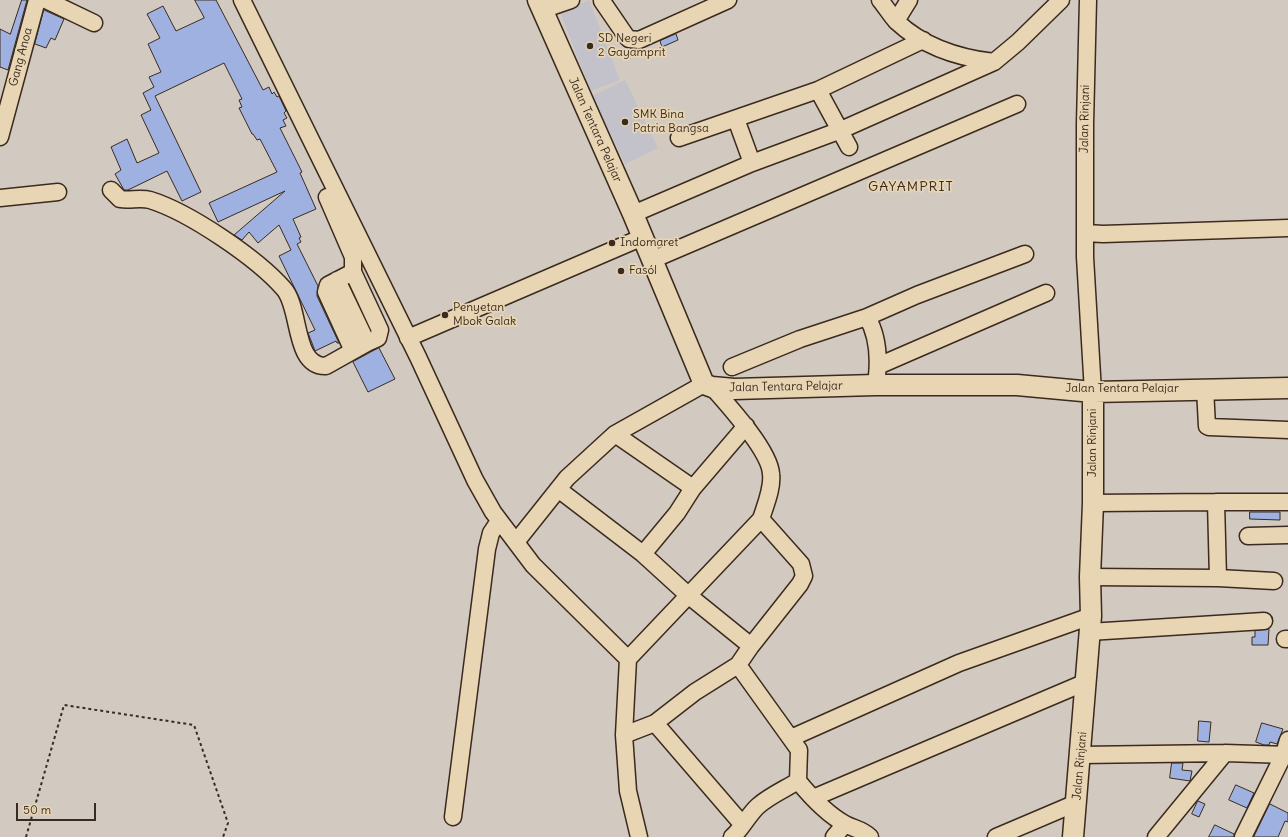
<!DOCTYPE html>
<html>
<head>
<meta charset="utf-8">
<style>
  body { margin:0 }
  #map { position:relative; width:1288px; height:837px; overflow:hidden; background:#d2cac0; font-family:Delius,sans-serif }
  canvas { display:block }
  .scale { position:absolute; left:16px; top:803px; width:80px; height:18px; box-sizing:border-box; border:2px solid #3b2a1e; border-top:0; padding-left:5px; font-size:12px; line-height:14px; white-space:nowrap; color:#3b2a1e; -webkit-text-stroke:3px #e8d5b3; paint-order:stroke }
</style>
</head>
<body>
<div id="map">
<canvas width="1288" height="837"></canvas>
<div class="scale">50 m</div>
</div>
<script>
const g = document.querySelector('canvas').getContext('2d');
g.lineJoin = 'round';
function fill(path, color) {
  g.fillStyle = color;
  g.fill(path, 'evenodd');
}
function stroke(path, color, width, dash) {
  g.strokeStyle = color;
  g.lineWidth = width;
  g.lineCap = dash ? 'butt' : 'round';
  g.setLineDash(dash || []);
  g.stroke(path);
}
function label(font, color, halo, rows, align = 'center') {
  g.font = font + ' Delius,sans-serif';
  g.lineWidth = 3.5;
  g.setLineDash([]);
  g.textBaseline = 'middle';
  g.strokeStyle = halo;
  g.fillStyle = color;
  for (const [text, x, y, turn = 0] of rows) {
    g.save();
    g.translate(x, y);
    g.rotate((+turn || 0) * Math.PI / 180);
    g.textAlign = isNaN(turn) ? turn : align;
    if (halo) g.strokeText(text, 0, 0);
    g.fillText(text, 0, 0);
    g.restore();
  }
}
fill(new Path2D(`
  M589,0L620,80L591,91L560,12Z
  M625,80L658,148L625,164L592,96Z`), '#c3c2ca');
const building = new Path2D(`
  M22,0H27L8,70L0,67V29L10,34Z
  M195,0H216L263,90L269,87L272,94L274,92L277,97L279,96L286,111L284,113L287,118L283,120L286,126L280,128L302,172L300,173L316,209L293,219L301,237L299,238L301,242L297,244L318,286L317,296L339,343H337L336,341L315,351L312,343L308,333L315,330L279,256L291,250L279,225L258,243L249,232L242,240L234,235L285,191L218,222L209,203L277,172L260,139L257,140L253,134H252L239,108L242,107L239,100L242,99L224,63L155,96L201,192L182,201L167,171L128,190H124L115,174L121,170L111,147L127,139L137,163L159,153L141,115L151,110L143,93L154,87L149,77L161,72L148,44L160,38L147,14L163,6L176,31L204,18Z
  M44,10L64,19L55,40L51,38L46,48L35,44Z
  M676,34L678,40L662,47L660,41Z
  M379,348L395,379L368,392L353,362Z
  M1250,512H1280V520L1250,519Z
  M1269,629L1268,645H1252V637H1255V631Z
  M1199,721L1211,722L1209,742L1198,741Z
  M1262,723L1283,729L1277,744L1270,742L1269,745H1264L1256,742Z
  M1172,763H1183L1182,770L1192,771L1190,781L1170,778Z
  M1236,785L1254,793L1247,808L1229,800Z
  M1198,801L1205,804L1199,817L1192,814Z
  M1270,804L1288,813V822L1285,821L1278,837H1254Z
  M1215,825L1234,834V837H1209Z`);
fill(building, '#9fb1e0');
stroke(building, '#3b2a1e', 1);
const minor = new Path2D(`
  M46,0L94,23
  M242,0L418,357L475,480L493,512L533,565L628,659L624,735L628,791L639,837
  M880,0C886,7 891,16 897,22C924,47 959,58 994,62
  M1088,0L1085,124V257L1093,392
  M602,1L626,36L629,39L639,40L728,0
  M542,10L571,0
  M896,21L909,0
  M818,90L849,147
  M736,119L752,163
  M0,137L37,0
  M679,138L818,90L923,40
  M111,190L120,199C130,201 140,197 150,200C189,212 257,258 284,289C301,308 293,367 326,366L367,343L337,280
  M327,197L353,257V272L328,285L326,292L353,351
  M0,198L58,192
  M633,214L752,163L841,130L994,62L1018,42L1061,0
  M1086,233L1103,234L1288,228
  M652,260L1017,104
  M353,272L380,330L378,338L367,343
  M867,317C877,334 879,356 877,376
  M408,338L643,237
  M878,366L1046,293
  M732,367L800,339L867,317L917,295L1025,254
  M712,387C728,405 770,451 771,474C773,488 765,506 761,519L801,564L804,576L800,584L751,646L738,665L799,750L798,781C811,797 827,814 845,824C854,829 862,829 870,837
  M1205,389L1207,426L1209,427L1288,430
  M615,434L693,488
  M558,489L643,554L688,595L751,646
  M1093,503L1216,502
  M1248,536L1288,535
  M516,542L567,478L615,434L704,384
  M643,554L677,513L693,488L746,426
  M1090,577L1218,578L1274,581
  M1218,578L1216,502H1288
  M1089,632L1264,621
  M1285,639H1288
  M628,659L761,519
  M655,723L742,824
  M624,735L655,723L695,692L738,665
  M791,738L959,663L1091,616
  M1081,755L1225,753L1288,755
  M813,798L1086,682
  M453,817L487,549L491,533L499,521
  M732,837C742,829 748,815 758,806C769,796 785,789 798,781
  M834,837L845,824
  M996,837L1076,803
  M1156,837L1225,753
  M1243,837L1284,754L1288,740`);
const major = new Path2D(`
  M538,0L633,214L704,384L712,387L734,389L875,385H1017L1093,392L1288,388
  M1073,837L1091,616L1090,577L1093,503V392`);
stroke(minor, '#3b2a1e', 19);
stroke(major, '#3b2a1e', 23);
stroke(new Path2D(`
  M26,837L64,705L194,725L228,823L223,837`), '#3b2a1e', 2, [3, 3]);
stroke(minor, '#e8d5b3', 16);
stroke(major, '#e8d5b3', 20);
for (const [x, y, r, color] of [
  [590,46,4,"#3b2a1e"],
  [625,122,4,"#3b2a1e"],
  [612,243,4,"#3b2a1e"],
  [621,271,4,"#3b2a1e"],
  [445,315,4,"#3b2a1e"]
]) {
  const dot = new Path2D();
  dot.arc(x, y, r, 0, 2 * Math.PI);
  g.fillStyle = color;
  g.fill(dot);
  stroke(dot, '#e8d5b3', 1.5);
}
label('12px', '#3b2a1e', '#e8d5b3', [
  ["SD Negeri",598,39],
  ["2 Gayamprit",598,53],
  ["SMK Bina",633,115],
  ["Patria Bangsa",633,129],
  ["Indomaret",620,243],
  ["Fasól",629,271],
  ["Penyetan",453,308],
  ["Mbok Galak",453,322]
], 'left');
label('12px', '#3b2a1e', '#e8d5b3', [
  ["Gang Anoa",21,57,-75],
  ["Jalan Rinjani",1085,119,-89],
  ["Jalan Tentara Pelajar",595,130,66],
  ["Jalan Tentara Pelajar",786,387,-1],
  ["Jalan Tentara Pelajar",1122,389],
  ["Jalan Rinjani",1093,443,-90],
  ["Jalan Rinjani",1080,766,-85]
]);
g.letterSpacing = '1px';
label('14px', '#3b2a1e', '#e8d5b3', [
  ["GAYAMPRIT",911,187]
]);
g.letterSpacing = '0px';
</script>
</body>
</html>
